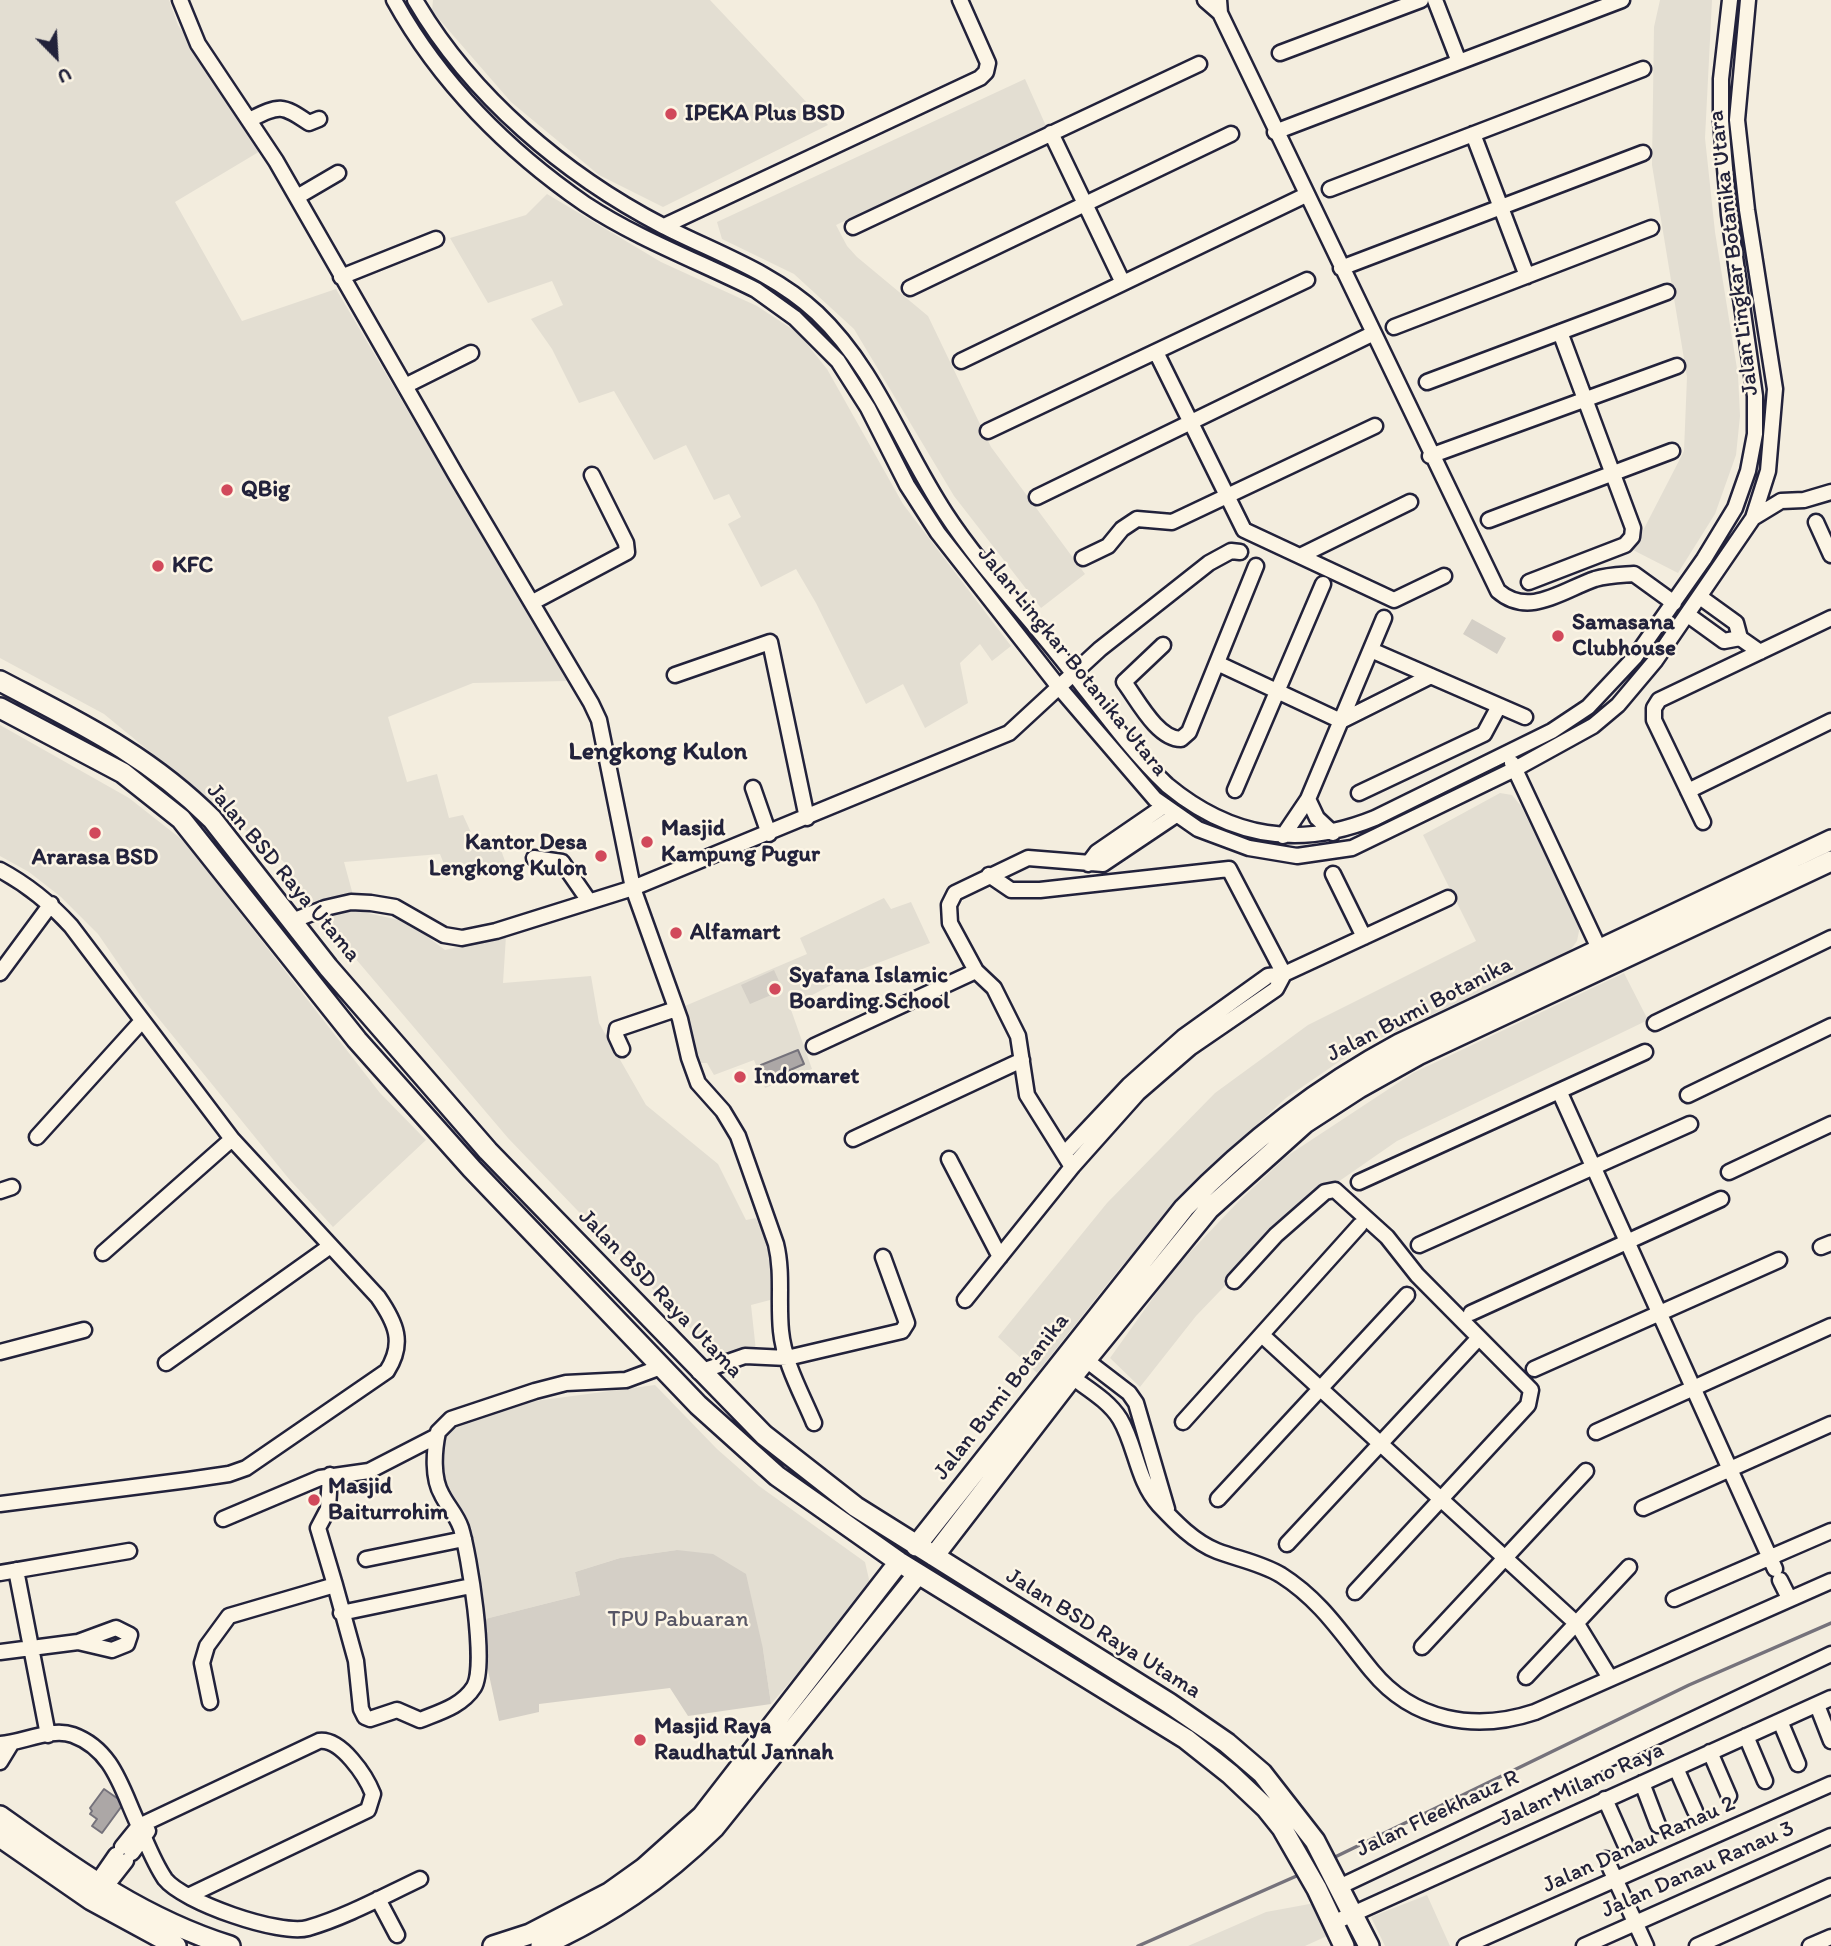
<!DOCTYPE html>
<html>
<head>
<meta charset="utf-8">
<style>
  body { margin:0 }
  #map { position:relative; width:1831px; height:1946px; overflow:hidden; background:#f3edde; font-family:Itim,sans-serif }
  canvas { display:block }
  .north { position:absolute; left:21px; top:21px; width:70px; height:70px; -webkit-text-stroke:5px #fcf5e5; paint-order:stroke; rotate:156deg; font-size:19px; font-weight:700; line-height:28px; text-align:center; color:#22223b }
  .north::after { content:''; display:block; margin:auto; width:24px; height:32px; background:#22223b; clip-path:polygon(50% 0,100% 100%,50% 72%,0 100%) }
</style>
</head>
<body>
<div id="map">
<canvas width="1831" height="1946"></canvas>
<div class="north">U</div>
</div>
<script>
const g = document.querySelector('canvas').getContext('2d');
g.lineJoin = 'round';
function fill(path, color) {
  g.fillStyle = color;
  g.fill(path, 'evenodd');
}
function stroke(path, color, width, dash) {
  g.strokeStyle = color;
  g.lineWidth = width;
  g.lineCap = dash ? 'butt' : 'round';
  g.setLineDash(dash || []);
  g.stroke(path);
}
function label(font, color, halo, rows, align = 'center') {
  g.font = font + ' Itim,sans-serif';
  g.lineWidth = 5;
  g.setLineDash([]);
  g.textBaseline = 'middle';
  g.strokeStyle = halo;
  g.fillStyle = color;
  for (const [text, x, y, turn = 0] of rows) {
    g.save();
    g.translate(x, y);
    g.rotate((+turn || 0) * Math.PI / 180);
    g.textAlign = isNaN(turn) ? turn : align;
    if (halo) g.strokeText(text, 0, 0);
    g.fillText(text, 0, 0);
    g.restore();
  }
}
fill(new Path2D(`
  M0,0H169L178,25L262,150L175,202L242,321L336,289L567,681L473,683L388,717L407,782L437,774L449,818L463,815L474,839L496,836L506,864L449,877L440,854L344,862L353,895L332,898L311,907L283,861L104,714L0,658Z
  M433,0H710L828,125L663,207L599,175L511,102L432,11Z
  M1660,0H1712L1705,138L1715,232L1738,375L1740,416L1736,455L1715,514L1678,573L1633,550L1684,451L1687,377L1652,165L1654,27Z
  M1025,79L1046,126L836,225L847,246L857,257L928,316L991,447L1085,574L1041,608L954,496L854,329L794,274L722,239L717,222Z
  M547,194L661,262L757,306L798,333L827,369L903,504L1011,646L992,661L980,644L960,663L968,703L925,728L903,684L866,704L816,603L796,569L761,587L728,524L741,517L729,494L714,500L686,445L654,460L614,391L579,403L552,349L531,319L563,305L552,281L488,303L450,238L526,215Z
  M0,725L129,798L185,842L380,1093L426,1140L333,1227L289,1179L142,998L98,934L61,897L29,872L0,856Z
  M1500,793L1512,795L1521,806L1580,926L1577,941L1569,952L1359,1048L1286,1098L1212,1166L1120,1268L1037,1373L998,1337L1107,1203L1215,1093L1308,1025L1476,941L1423,835Z
  M884,898L891,909L911,902L930,943L857,971L790,1007L812,1069L765,1088L754,1060L714,1075L707,1063H699L685,1006L807,954L800,938Z
  M335,911H358L408,922L445,950L506,936L503,983L591,976L599,1023L646,1105L718,1164L746,1220L756,1218L772,1252L774,1299L751,1305L756,1351L734,1356L715,1354L508,1138L321,918Z
  M1624,973L1648,1020L1397,1141L1325,1191L1265,1244L1196,1316L1140,1387L1110,1358L1173,1270L1239,1201L1287,1156L1413,1073Z
  M655,1385L717,1449L759,1486L865,1562L871,1588L771,1704L763,1649L677,1550L620,1558L575,1572L580,1595L481,1620L467,1530L460,1509L444,1487L440,1471L443,1436L455,1428L535,1401Z
  M1427,1895L1450,1946H1385L1371,1917Z
  M1315,1903L1327,1936L1305,1946H1188L1266,1912Z`), '#e3ded2');
fill(new Path2D(`
  M1472,619L1506,638L1497,654L1463,634Z
  M774,970L783,990L750,1004L741,985Z
  M677,1550L713,1554L746,1574L763,1649L771,1704L688,1716L670,1688L539,1704V1712L499,1721L484,1652L481,1620L580,1595L575,1572L620,1558Z`), '#d4cfc6');
const water = new Path2D(`
  M798,1050L804,1064L767,1080L761,1065Z
  M104,1789L124,1803L102,1833L92,1826L97,1819L90,1814L92,1811L90,1808Z`);
fill(water, '#aca7a6');
stroke(water, '#75727b', 2);
stroke(new Path2D(`
  M1333,1858L1689,1685L1831,1623
  M1138,1946L1301,1874`), '#75727b', 3.5);
const minor = new Path2D(`
  M180,0L198,44L276,161L456,475L591,703L599,720L633,888L680,1019L689,1058L698,1083L723,1111L738,1136L776,1244C783,1273 778,1301 781,1331C784,1363 802,1394 814,1423
  M394,0C439,82 508,151 585,204C638,239 700,262 756,290L795,318L838,361L868,408L907,485L938,533L1058,686L1155,799L1198,829L1249,848L1297,856L1352,848L1515,769L1593,726L1618,705L1655,661L1753,518L1768,471L1775,389L1747,210L1737,120L1748,0
  M415,0C471,96 565,175 663,226C716,253 773,272 817,313C877,370 901,446 946,514C978,563 1020,607 1057,653C1093,697 1126,746 1167,785C1231,838 1299,849 1375,818L1552,731L1588,707L1635,657L1704,559L1735,508L1748,471L1755,434V396L1729,215L1721,121V79L1730,0
  M1205,0L1220,13
  M1219,0L1220,13L1498,591C1529,618 1563,590 1595,579C1608,575 1621,575 1634,574L1674,603
  M1435,0L1459,62
  M1280,53L1421,0
  M249,120C280,105 281,104 309,123L319,119
  M1275,132L1622,0
  M1051,133L1123,283
  M1473,134L1527,276
  M1330,189L1643,69
  M297,197L338,173
  M664,226L980,78L986,72L988,63L960,0
  M853,227L1199,64
  M1341,268L1643,153
  M341,277L436,239
  M910,288L1231,134
  M1394,327L1651,228
  M1156,352L1244,530L1394,600L1444,576
  M961,361L1306,195
  M1427,382L1667,292
  M405,386L471,353
  M988,431L1307,280
  M1430,456L1677,366
  M1037,497L1372,334
  M1753,518L1781,501L1804,500L1831,492
  M1489,520L1672,451
  M1816,522L1831,555
  M1300,556L1410,502
  M1083,558L1108,546L1122,529L1137,519L1172,522L1375,426
  M1529,582L1625,545L1632,537L1633,528L1560,332
  M1700,597L1736,623L1740,638L1760,652
  M533,602L627,552L626,543L592,475
  M1688,615L1724,641L1740,638
  M1163,645L1124,682C1137,699 1157,739 1181,739L1189,732L1256,566
  M1371,650L1525,717
  M1217,663L1341,721L1431,676
  M675,675L770,642L807,818
  M1512,763L1603,957
  M753,788L769,834
  M1235,790L1323,584
  M1688,791L1831,721
  M1359,793L1484,734L1499,706
  M1308,799L1317,818L1333,833
  M1703,822L1654,720V708L1659,700L1831,618
  M1283,836L1308,799L1384,618
  M534,858L562,862L589,901
  M1088,864L1097,852L1164,806
  M0,870C28,885 50,903 71,926L232,1139L378,1297C396,1323 405,1343 387,1371L246,1468L229,1474L188,1480L0,1504
  M1333,874L1364,937
  M989,875L1011,890H1040L1229,869L1284,974
  M292,921L325,908L351,902L371,903L395,907L444,935L462,938L496,931L633,888L1009,733L1100,649L1209,563L1231,551L1240,552
  M0,973L51,904
  M1655,1023L1831,938
  M814,1046L976,971
  M622,1049L616,1036L617,1029L676,1009
  M1560,1093L1775,1569
  M1688,1095L1831,1026
  M37,1137L141,1022
  M853,1139L1022,1060
  M1064,1154L1129,1085L1183,1037L1268,976L1284,974L1448,898
  M949,1159L1000,1257
  M1072,1167L1027,1095L1018,1036L994,988L976,971L950,923L949,905L955,893L1028,858L1103,864L1176,815
  M1729,1172L1831,1124
  M1359,1182L1645,1052
  M0,1191L12,1187
  M1419,1245L1690,1124
  M1821,1247L1831,1243
  M103,1253L232,1139
  M1234,1281L1276,1235L1325,1192L1335,1190L1387,1237L1417,1275L1531,1390L1528,1405L1355,1592
  M965,1300L1072,1167L1138,1093L1190,1048L1276,989L1284,974
  M1471,1313L1721,1199
  M1263,1336L1577,1624L1610,1678
  M0,1352L84,1330
  M1086,1360L1129,1393L1136,1403L1167,1509
  M166,1363L329,1247
  M1534,1369L1779,1260
  M699,1372L745,1356L787,1358L902,1331L907,1323L883,1257
  M1072,1377C1088,1389 1109,1401 1120,1419C1136,1446 1137,1481 1159,1505C1175,1522 1194,1542 1217,1551C1238,1559 1261,1563 1281,1575C1322,1601 1343,1636 1372,1671C1413,1721 1475,1732 1535,1712L1831,1581
  M1183,1422L1360,1225
  M1596,1432L1831,1326
  M330,1475L328,1509L318,1528L335,1585
  M1218,1499L1407,1295
  M1643,1508L1831,1424
  M223,1519L320,1478L369,1471L437,1436
  M1287,1544L1474,1343
  M366,1559L464,1539
  M16,1570L48,1735
  M0,1573L129,1551
  M1780,1580L1789,1598
  M1674,1599L1831,1531
  M341,1613L471,1586
  M1422,1647L1586,1471
  M0,1652L78,1642L116,1628L130,1635L127,1644L112,1650L78,1642
  M1526,1677L1629,1567
  M210,1702L202,1663L207,1646L229,1616L335,1585L356,1661L361,1709L365,1717L370,1719L397,1710L420,1720C440,1712 462,1706 474,1687C487,1665 469,1554 461,1528C456,1514 448,1507 442,1495C432,1478 434,1451 438,1432L451,1419L535,1391L566,1383L626,1380L661,1367
  M1817,1705L1831,1741
  M1780,1721L1798,1764
  M1746,1736L1765,1781
  M0,1744C22,1743 51,1727 73,1735C114,1750 122,1791 139,1826C147,1844 154,1863 165,1879C183,1902 280,1936 308,1928C346,1917 384,1896 420,1879
  M1710,1752L1729,1796
  M0,1762L11,1744
  M1676,1768L1695,1811
  M1642,1783L1658,1825
  M1605,1799L1625,1844
  M122,1847L139,1826L319,1741C341,1738 366,1776 373,1794L368,1810L188,1896
  M132,1853L148,1831
  M1606,1859L1646,1946
  M96,1884L116,1855
  M1341,1886L1831,1654
  M104,1889L126,1861
  M378,1899L397,1935
  M1333,1923L1831,1698
  M1465,1946L1831,1784
  M1584,1946L1831,1836
  M1697,1946L1831,1886
  M1810,1946L1831,1937`);
const major = new Path2D(`
  M0,681C80,723 148,755 212,819L328,967L488,1151L764,1435L856,1507L1169,1703L1227,1743L1262,1773L1315,1841L1369,1946
  M0,708L123,773L181,819L357,1040L472,1169L698,1405L777,1476L899,1562L1186,1739L1230,1774L1266,1808L1282,1828L1317,1889L1344,1946
  M916,1546L1184,1208C1247,1143 1319,1087 1399,1044L1831,840
  M934,1556L1072,1377L1209,1209L1305,1123L1359,1088L1418,1055L1831,861
  M0,1816C73,1868 143,1919 230,1946
  M0,1837L91,1900L176,1946
  M493,1946L530,1934L609,1893L644,1868L702,1816L899,1562
  M541,1946C608,1916 662,1879 714,1828L918,1574`);
stroke(minor, '#22223b', 19);
stroke(major, '#22223b', 24);
stroke(minor, '#fcf5e5', 14);
stroke(major, '#fcf5e5', 19);
for (const [x, y, r, color] of [
  [671,114,7,"#d1495b"],
  [227,490,7,"#d1495b"],
  [158,566,7,"#d1495b"],
  [1558,636,7,"#d1495b"],
  [95,833,7,"#d1495b"],
  [647,842,7,"#d1495b"],
  [601,856,7,"#d1495b"],
  [676,933,7,"#d1495b"],
  [775,989,7,"#d1495b"],
  [740,1077,7,"#d1495b"],
  [314,1500,7,"#d1495b"],
  [640,1740,7,"#d1495b"]
]) {
  const dot = new Path2D();
  dot.arc(x, y, r, 0, 2 * Math.PI);
  g.fillStyle = color;
  g.fill(dot);
  stroke(dot, '#fcf5e5', 2.5);
}
label('bold 23px', '#22223b', '#fcf5e5', [
  ["IPEKA Plus BSD",685,114],
  ["QBig",241,490],
  ["KFC",172,566],
  ["Samasana",1572,623],
  ["Clubhouse",1572,649],
  ["Masjid",661,829],
  ["Kampung Pugur",661,855],
  ["Kantor Desa",587,843,"right"],
  ["Lengkong Kulon",587,869,"right"],
  ["Ararasa BSD",95,858,"center"],
  ["Alfamart",690,933],
  ["Syafana Islamic",789,976],
  ["Boarding School",789,1002],
  ["Indomaret",754,1077],
  ["Masjid",328,1487],
  ["Baiturrohim",328,1513],
  ["Masjid Raya",654,1727],
  ["Raudhatul Jannah",654,1753]
], 'left');
label('23px', '#22223b', '#fcf5e5', [
  ["Jalan Lingkar Botanika Utara",1734,253,-97],
  ["Jalan Lingkar Botanika Utara",1072,662,51],
  ["Jalan BSD Raya Utama",283,873,50],
  ["Jalan Bumi Botanika",1420,1010,-27],
  ["Jalan BSD Raya Utama",660,1294,46],
  ["Jalan Bumi Botanika",1002,1397,-52],
  ["Jalan BSD Raya Utama",1103,1634,32],
  ["Jalan Milano Raya",1582,1785,-24],
  ["Jalan Fleekhauz R",1438,1814,-25],
  ["Jalan Danau Ranau 2",1639,1845,-24],
  ["Jalan Danau Ranau 3",1698,1870,-24]
]);
label('23px', '#575665', '#fcf5e5', [
  ["TPU Pabuaran",678,1620]
]);
label('bold 26px', '#22223b', '#fcf5e5', [
  ["Lengkong Kulon",658,752]
]);
</script>
</body>
</html>
